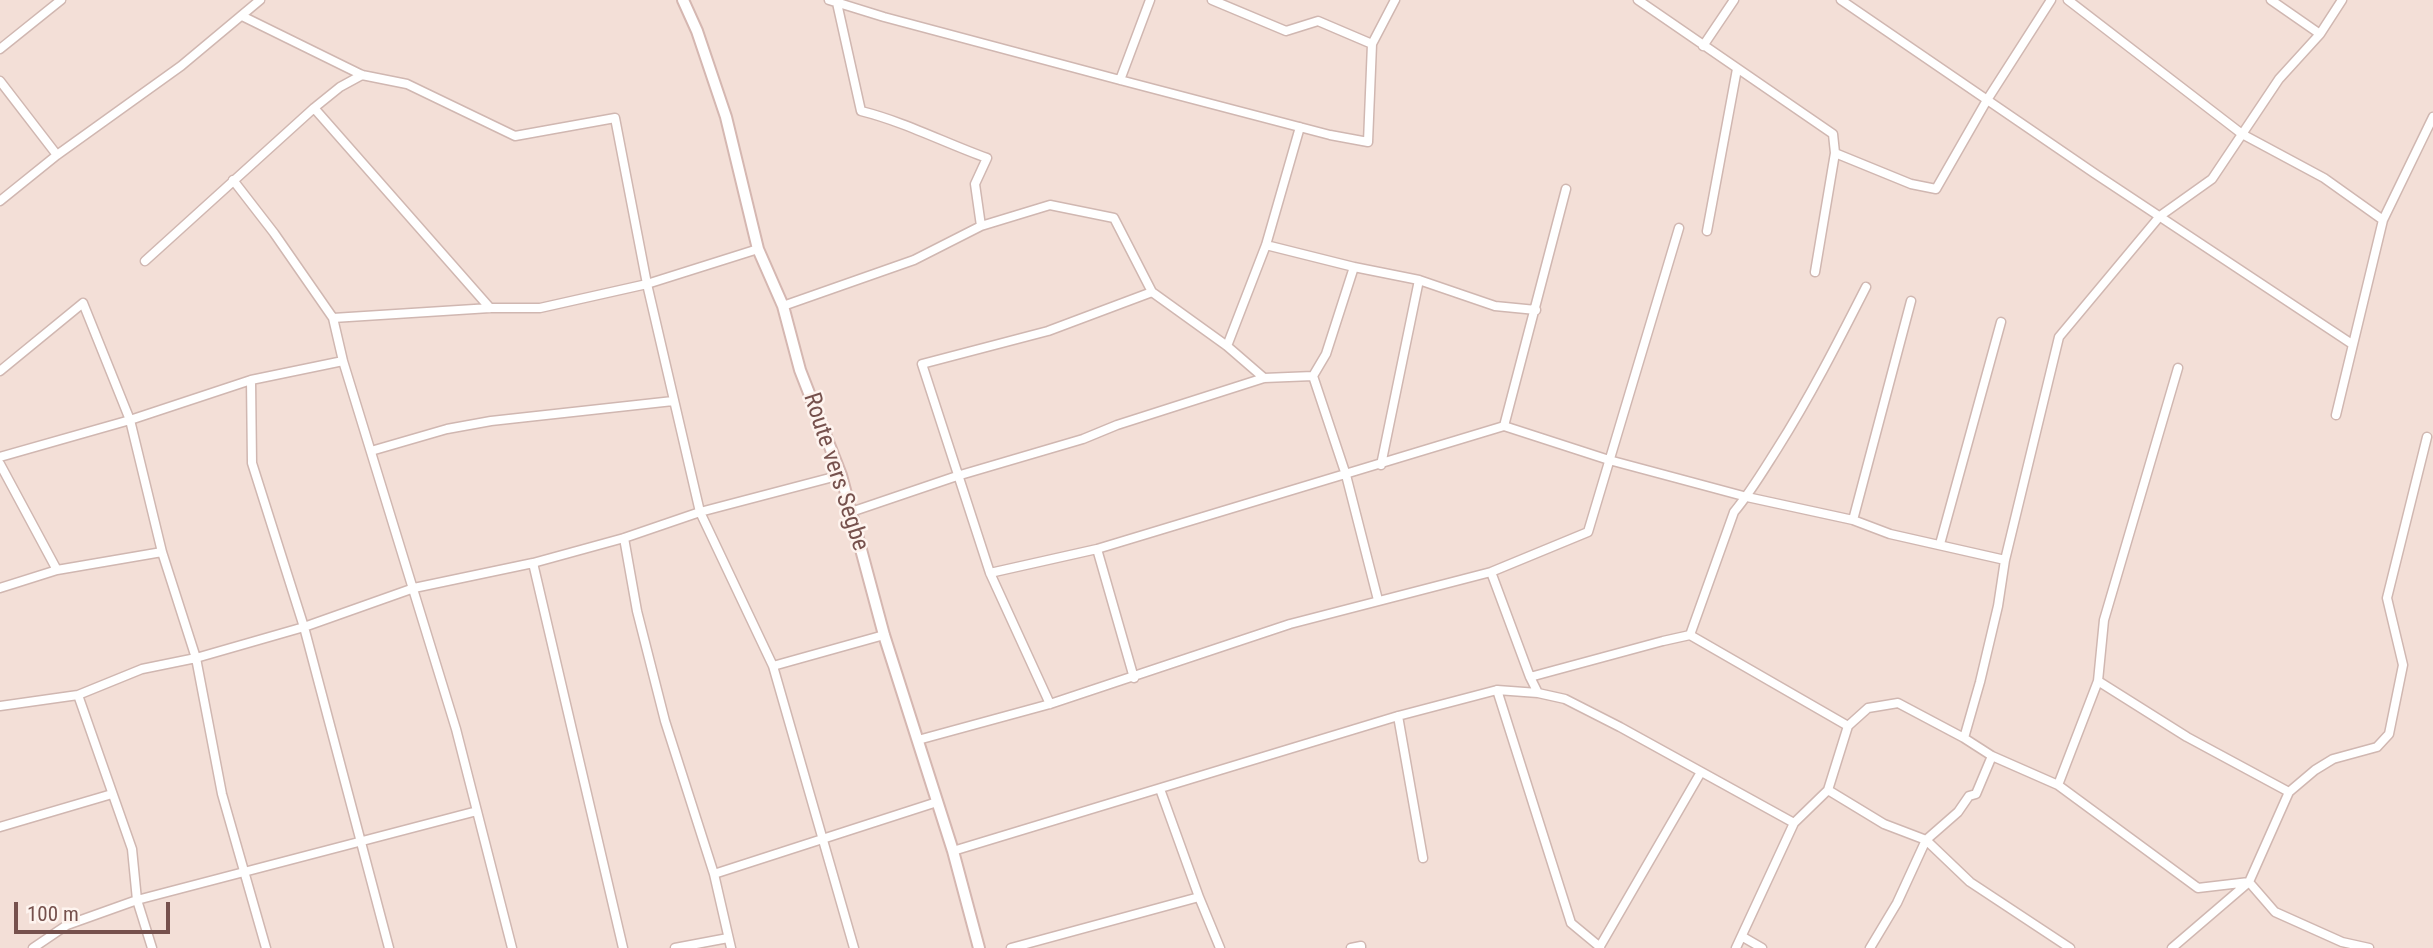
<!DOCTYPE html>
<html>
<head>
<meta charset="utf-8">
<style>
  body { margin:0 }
  #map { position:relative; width:2433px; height:948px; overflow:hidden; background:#fcefe9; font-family:"Roboto Condensed",sans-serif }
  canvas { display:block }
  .scale { position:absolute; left:14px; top:902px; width:156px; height:32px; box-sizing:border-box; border:4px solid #76514d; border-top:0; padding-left:9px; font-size:21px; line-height:24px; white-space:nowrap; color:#76514d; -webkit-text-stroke:5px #fef4ef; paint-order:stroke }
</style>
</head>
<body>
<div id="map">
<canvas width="2433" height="948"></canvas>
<div class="scale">100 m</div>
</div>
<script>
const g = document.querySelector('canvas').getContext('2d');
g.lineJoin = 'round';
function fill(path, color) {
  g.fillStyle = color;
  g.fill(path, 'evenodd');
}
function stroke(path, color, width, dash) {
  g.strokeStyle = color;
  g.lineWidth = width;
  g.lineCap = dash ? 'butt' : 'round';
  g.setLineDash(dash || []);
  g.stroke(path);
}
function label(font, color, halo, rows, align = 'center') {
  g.font = font + ' "Roboto Condensed",sans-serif';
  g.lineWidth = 5;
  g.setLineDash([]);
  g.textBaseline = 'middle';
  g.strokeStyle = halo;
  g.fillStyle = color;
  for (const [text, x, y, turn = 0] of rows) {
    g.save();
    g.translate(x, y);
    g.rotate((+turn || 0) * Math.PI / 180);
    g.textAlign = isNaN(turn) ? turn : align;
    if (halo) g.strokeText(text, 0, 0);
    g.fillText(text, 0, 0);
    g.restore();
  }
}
fill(new Path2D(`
  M0,0H2433V948H0Z`), '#f3dfd7');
const street = new Path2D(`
  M829,0L884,17L1120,80L1330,135L1368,142L1372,44L1395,0
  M1212,0L1286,31L1318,21L1372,44
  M1638,0L1833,134L1835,153L1815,272
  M1841,0L2094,173L2352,344
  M2068,0L2242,134L2324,178L2383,220
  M2271,0L2320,34
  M837,3L861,111C905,122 945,143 987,158L975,184L981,226L1050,205L1114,218L1152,292
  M242,16L362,75L407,84L515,136L615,118L647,284L700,512L773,666L854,948
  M1703,46L1734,0
  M0,49L61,0
  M1120,80L1150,0
  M0,81L57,155
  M314,108L490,308
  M1835,153L1911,184L1936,189L1987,100L2051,0
  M233,180L274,233L333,318L343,361L456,729L512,948
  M0,201L57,155L181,66L260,0
  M1707,231L1737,69
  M1266,245L1354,267
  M145,261L314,108L340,87L362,75
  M783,306L914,260L981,226
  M333,318L490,308H540L647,284L758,249
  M1227,346L1266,245L1300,127
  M0,371L83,303L130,420L162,552L196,658L222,794L266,948
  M251,380L252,463L304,627L389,948
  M2336,415L2383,220L2433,117
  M1504,426L1566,189
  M371,451L447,429L491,421L673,401
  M0,457L130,420L251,380L343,361
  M0,464L57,570
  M1381,465L1419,280
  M851,512L957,476L1083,439L1117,425L1264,378L1313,376
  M1853,520L1911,301
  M624,538L637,611L665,721L714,874L731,948
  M1940,544L2001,322
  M1097,549L1134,678
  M533,563L623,948
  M1491,572L1530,677L1538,693L1565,699L1620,727L1794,823
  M990,573L1097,549L1504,426L1609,460L1680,479L1747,497L1853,520L1890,534L2005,560
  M0,588L57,570L162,552
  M1378,600L1346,475L1313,376L1326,354L1354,267L1419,280L1495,306L1536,310
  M1690,635L1848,726
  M773,666L884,635
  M1530,677L1663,641L1690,635L1734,512C1750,493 1763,471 1777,449C1810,397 1838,342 1866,287
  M2098,681L2187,737L2289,792
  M1538,693L1497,690L1571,923L1600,947
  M78,695L132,849L137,900L152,948
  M1050,704L990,573L922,364L1048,331L1152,292L1227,346L1264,378
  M0,706L78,695L142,669L196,658L304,627L414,588L533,563L624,538L700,512L841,475
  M1398,716L1423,858
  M1964,738L1980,682L1998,606L2005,560L2059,337L2160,216L2212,179L2279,79L2320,34L2342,0
  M918,740L1050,704L1290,624L1491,572L1588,532L1679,228
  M2058,785L2098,681L2104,620L2178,368
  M1160,789L1199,897
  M1828,790L1884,824L1926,840L1970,882L2070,948
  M0,827L112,794
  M953,851L1398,716L1497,690
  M714,874L937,802
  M1743,937L1762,948
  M33,948L67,925L137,900L477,811
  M675,948L728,938
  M1011,948L1199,897L1220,948
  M1351,948L1361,946V948
  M1599,948L1701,772
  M1736,948L1794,823L1828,790L1848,726L1868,708L1898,703L1964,738L1992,756L2058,785L2198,888L2249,882L2275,912L2342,942L2369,948
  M1870,948L1897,903L1926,840L1958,812L1969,796L1976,794L1992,756
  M2172,948L2249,882L2289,792L2315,770L2333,759L2377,747L2389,734L2403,665L2387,598L2427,437`);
const secondary = new Path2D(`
  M683,0L697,31L726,117L758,249L783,306L800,370L841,475L884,635L953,851L979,948`);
stroke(street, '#d0b7b1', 11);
stroke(secondary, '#d5b7b1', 14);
stroke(street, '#fff', 8);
stroke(secondary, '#fff', 10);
label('24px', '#76514d', '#fef4ef', [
  ["Route vers Segbe",835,472,72]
]);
</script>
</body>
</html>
